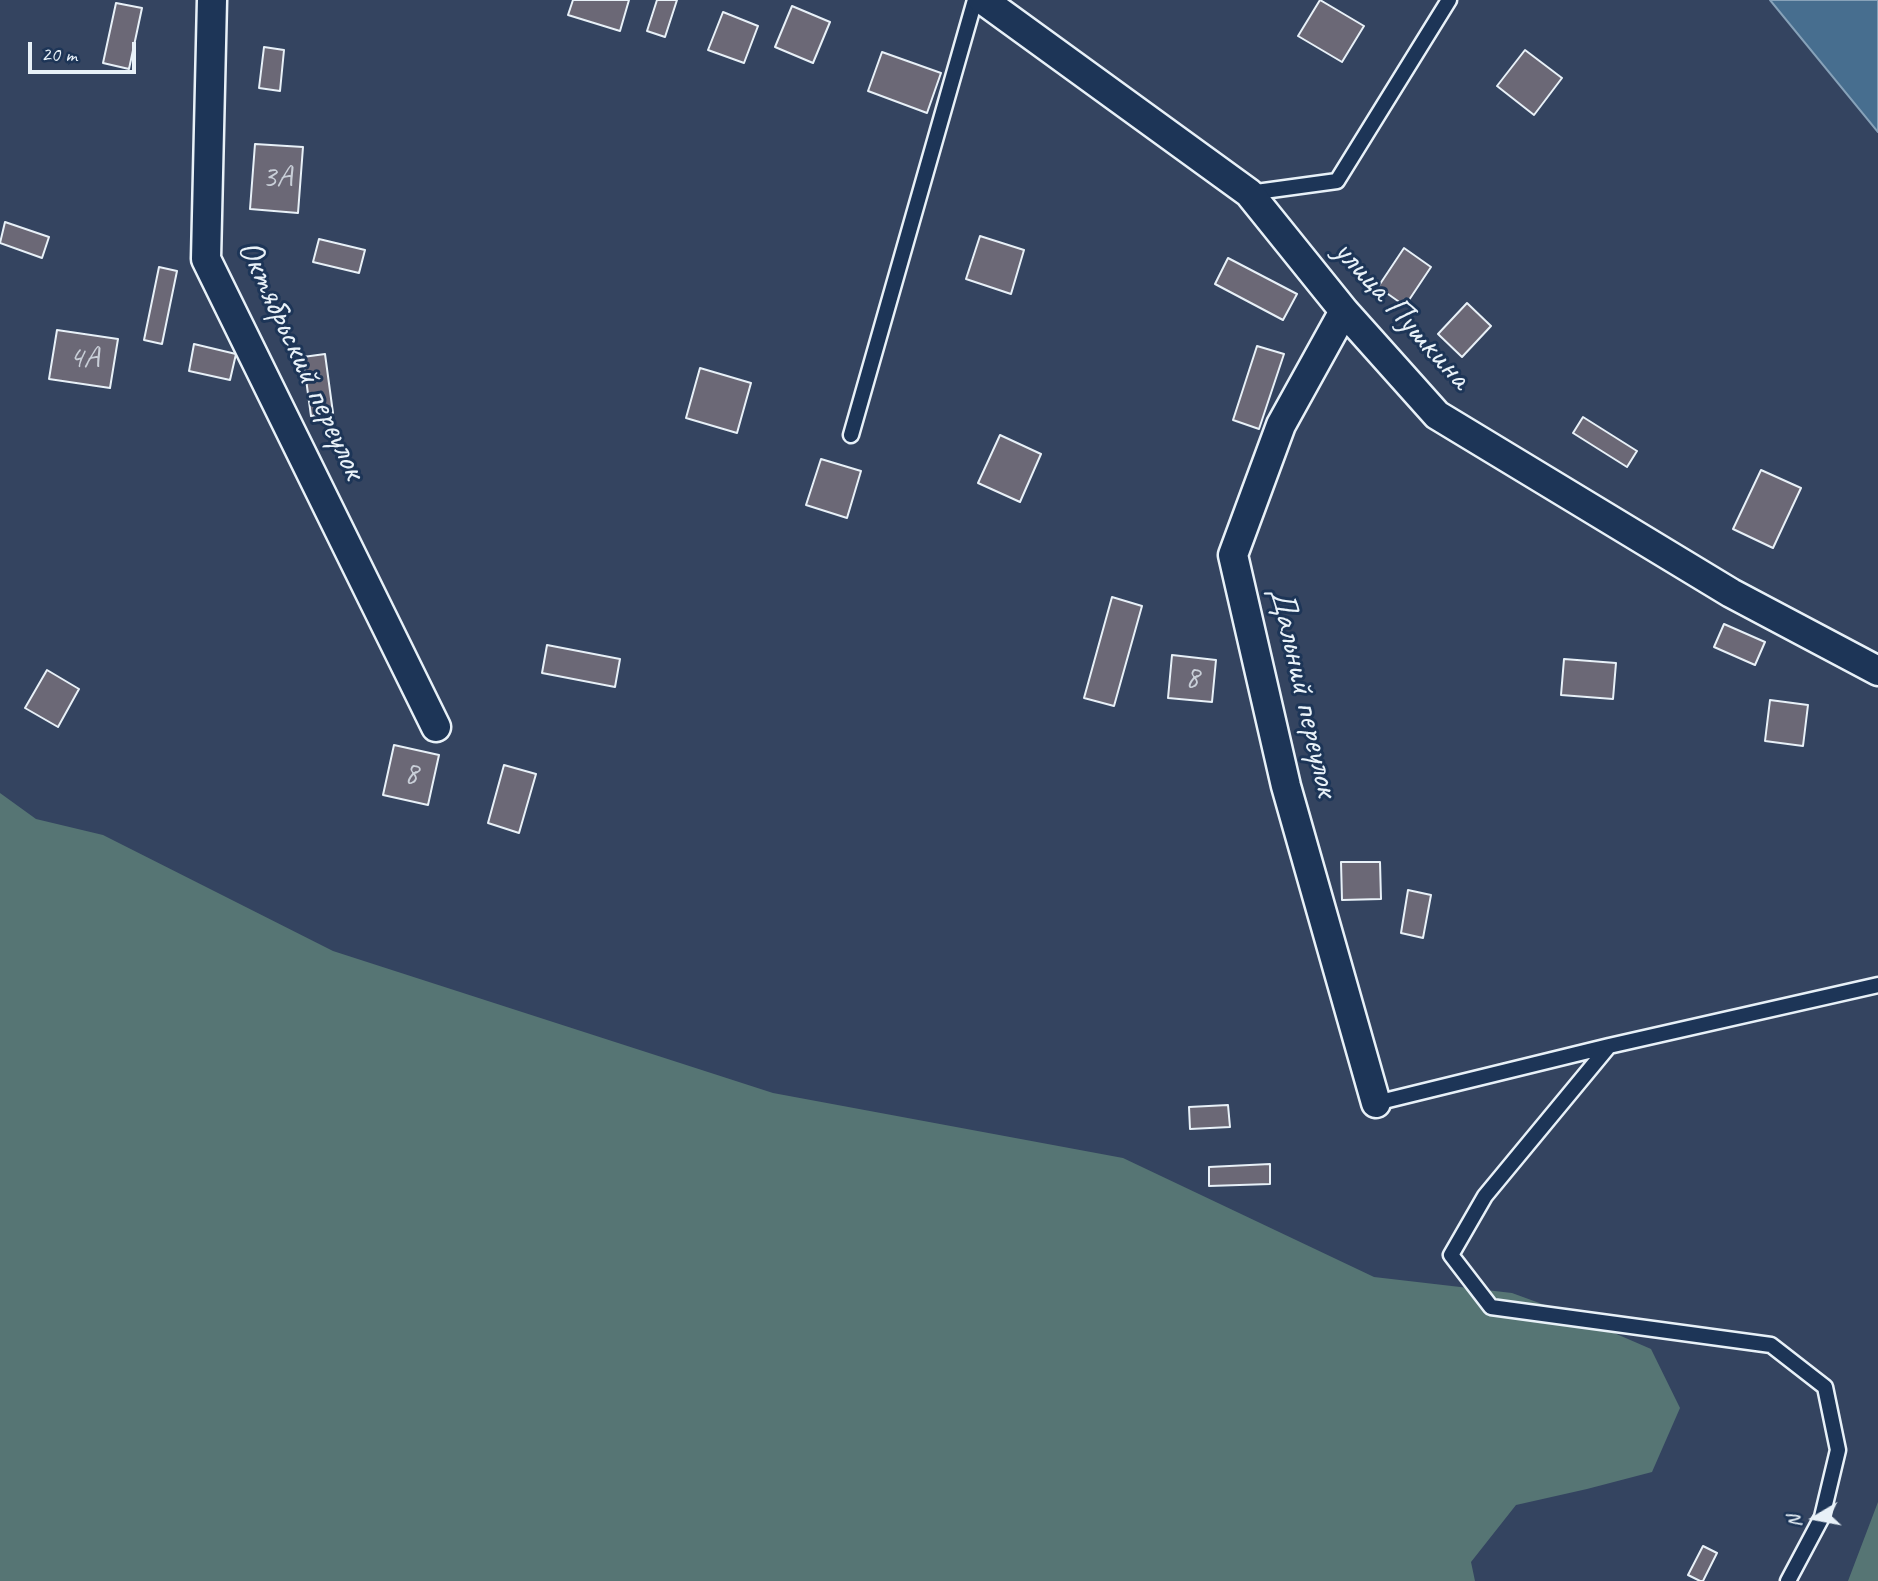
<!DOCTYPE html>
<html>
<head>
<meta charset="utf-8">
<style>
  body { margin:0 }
  #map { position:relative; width:1878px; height:1581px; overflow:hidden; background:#344460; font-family:Caveat,sans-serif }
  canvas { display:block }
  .north { position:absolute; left:1780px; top:1483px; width:70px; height:70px; -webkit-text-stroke:5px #1d3557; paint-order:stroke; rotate:260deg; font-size:19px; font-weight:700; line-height:28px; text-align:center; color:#e8f1f8 }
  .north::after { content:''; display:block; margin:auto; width:24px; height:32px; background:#e8f1f8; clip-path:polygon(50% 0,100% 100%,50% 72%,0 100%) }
  .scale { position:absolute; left:28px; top:42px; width:108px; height:32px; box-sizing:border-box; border:4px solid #e8f1f8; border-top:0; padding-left:9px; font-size:21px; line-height:24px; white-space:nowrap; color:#e8f1f8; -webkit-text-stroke:5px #1d3557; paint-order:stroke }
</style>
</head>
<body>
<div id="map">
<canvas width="1878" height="1581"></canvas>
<div class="north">N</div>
<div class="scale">20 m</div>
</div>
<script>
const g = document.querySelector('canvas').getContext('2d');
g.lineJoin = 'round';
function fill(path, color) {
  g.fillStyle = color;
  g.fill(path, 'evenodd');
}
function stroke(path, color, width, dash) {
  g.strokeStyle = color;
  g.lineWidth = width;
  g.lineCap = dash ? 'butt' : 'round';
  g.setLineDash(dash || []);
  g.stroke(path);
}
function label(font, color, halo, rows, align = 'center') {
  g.font = font + ' Caveat,sans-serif';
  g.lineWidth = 6;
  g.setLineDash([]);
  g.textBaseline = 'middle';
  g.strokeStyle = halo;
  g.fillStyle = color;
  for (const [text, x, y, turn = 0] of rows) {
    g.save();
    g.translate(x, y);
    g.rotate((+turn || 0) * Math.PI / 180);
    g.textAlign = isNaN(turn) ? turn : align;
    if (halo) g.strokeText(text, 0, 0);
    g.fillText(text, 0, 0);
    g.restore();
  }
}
fill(new Path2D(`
  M0,793L36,819L103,835L333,951L773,1093L1123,1158L1374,1277L1512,1293L1575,1316L1651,1349L1680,1408L1652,1472L1587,1489L1516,1505L1471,1562L1475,1581H0Z
  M1878,1502V1581H1848Z`), '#567574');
const water = new Path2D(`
  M1770,0H1878V132Z`);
fill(water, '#476e8f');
stroke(water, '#87a2b9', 2);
const building = new Path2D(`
  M573,0H629L620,31L568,15Z
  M657,0H677L665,37L647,31Z
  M1320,0L1364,26L1342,62L1298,36Z
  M116,3L142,8L129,69L103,63Z
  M792,6L830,22L813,63L775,47Z
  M723,12L758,26L744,63L708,50Z
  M264,47L284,50L280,91L259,88Z
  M1525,50L1562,78L1534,115L1497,86Z
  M882,52L941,73L927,113L868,91Z
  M255,144L303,147L298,213L250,209Z
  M5,222L49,237L42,258L0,243Z
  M980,236L1024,250L1011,294L966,279Z
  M319,239L365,250L359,273L313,262Z
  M1404,248L1431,267L1405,306L1378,287Z
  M1228,258L1297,294L1283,320L1215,284Z
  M159,267L177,271L162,344L144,340Z
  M1467,303L1491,326L1462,357L1438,334Z
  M57,330L118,339L110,388L49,379Z
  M194,344L236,354L230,380L189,371Z
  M1257,346L1284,354L1259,429L1233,420Z
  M325,354L333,413L311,416L303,357Z
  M700,368L751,383L737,433L686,418Z
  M1583,417L1637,451L1627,467L1573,433Z
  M1000,435L1041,454L1020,502L978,483Z
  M821,459L861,471L847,518L806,505Z
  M1761,470L1801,488L1773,548L1733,529Z
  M1112,597L1142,606L1114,706L1084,698Z
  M1724,624L1765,642L1755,665L1714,647Z
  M547,645L620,659L615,687L542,673Z
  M1172,655L1216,660L1212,702L1168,698Z
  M1564,659L1616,663L1613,699L1561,695Z
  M47,670L79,689L58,727L25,708Z
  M1770,700L1808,705L1803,746L1765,741Z
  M394,745L439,755L428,805L383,795Z
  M504,765L536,774L519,833L488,823Z
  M1341,862H1380L1381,899L1342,900Z
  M1408,890L1431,895L1423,938L1401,933Z
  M1228,1105L1230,1127L1190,1129L1189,1107Z
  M1270,1164V1184L1209,1186V1167Z
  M1703,1546L1717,1553L1703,1581H1700L1688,1575Z`);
fill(building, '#6b6876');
stroke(building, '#e8f1f8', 2);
const service = new Path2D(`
  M1249,193L1337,181L1449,0
  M851,435L975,0
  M1376,1103L1609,1046
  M1788,1581L1822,1517L1838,1450L1825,1387L1771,1345L1491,1307L1451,1255L1485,1196L1609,1046L1878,985`);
const minor = new Path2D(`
  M212,0L206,259L436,727
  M983,0L1249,193L1344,311L1437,415L1731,593L1878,671
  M1344,311L1281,425L1233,555L1286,786L1376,1103`);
stroke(service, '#e8f1f8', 19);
stroke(minor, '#e8f1f8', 33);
stroke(service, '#1d3557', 14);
stroke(minor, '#1d3557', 28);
label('32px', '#c9cfd8', null, [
  ["3А",277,178],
  ["4А",84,359],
  ["8",1192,679],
  ["8",411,775]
]);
label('35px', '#e8f1f8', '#1d3557', [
  ["улица Пушкина",1402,315,48],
  ["Октябрьский переулок",301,360,65],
  ["Дальний переулок",1303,692,77]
]);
</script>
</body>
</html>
